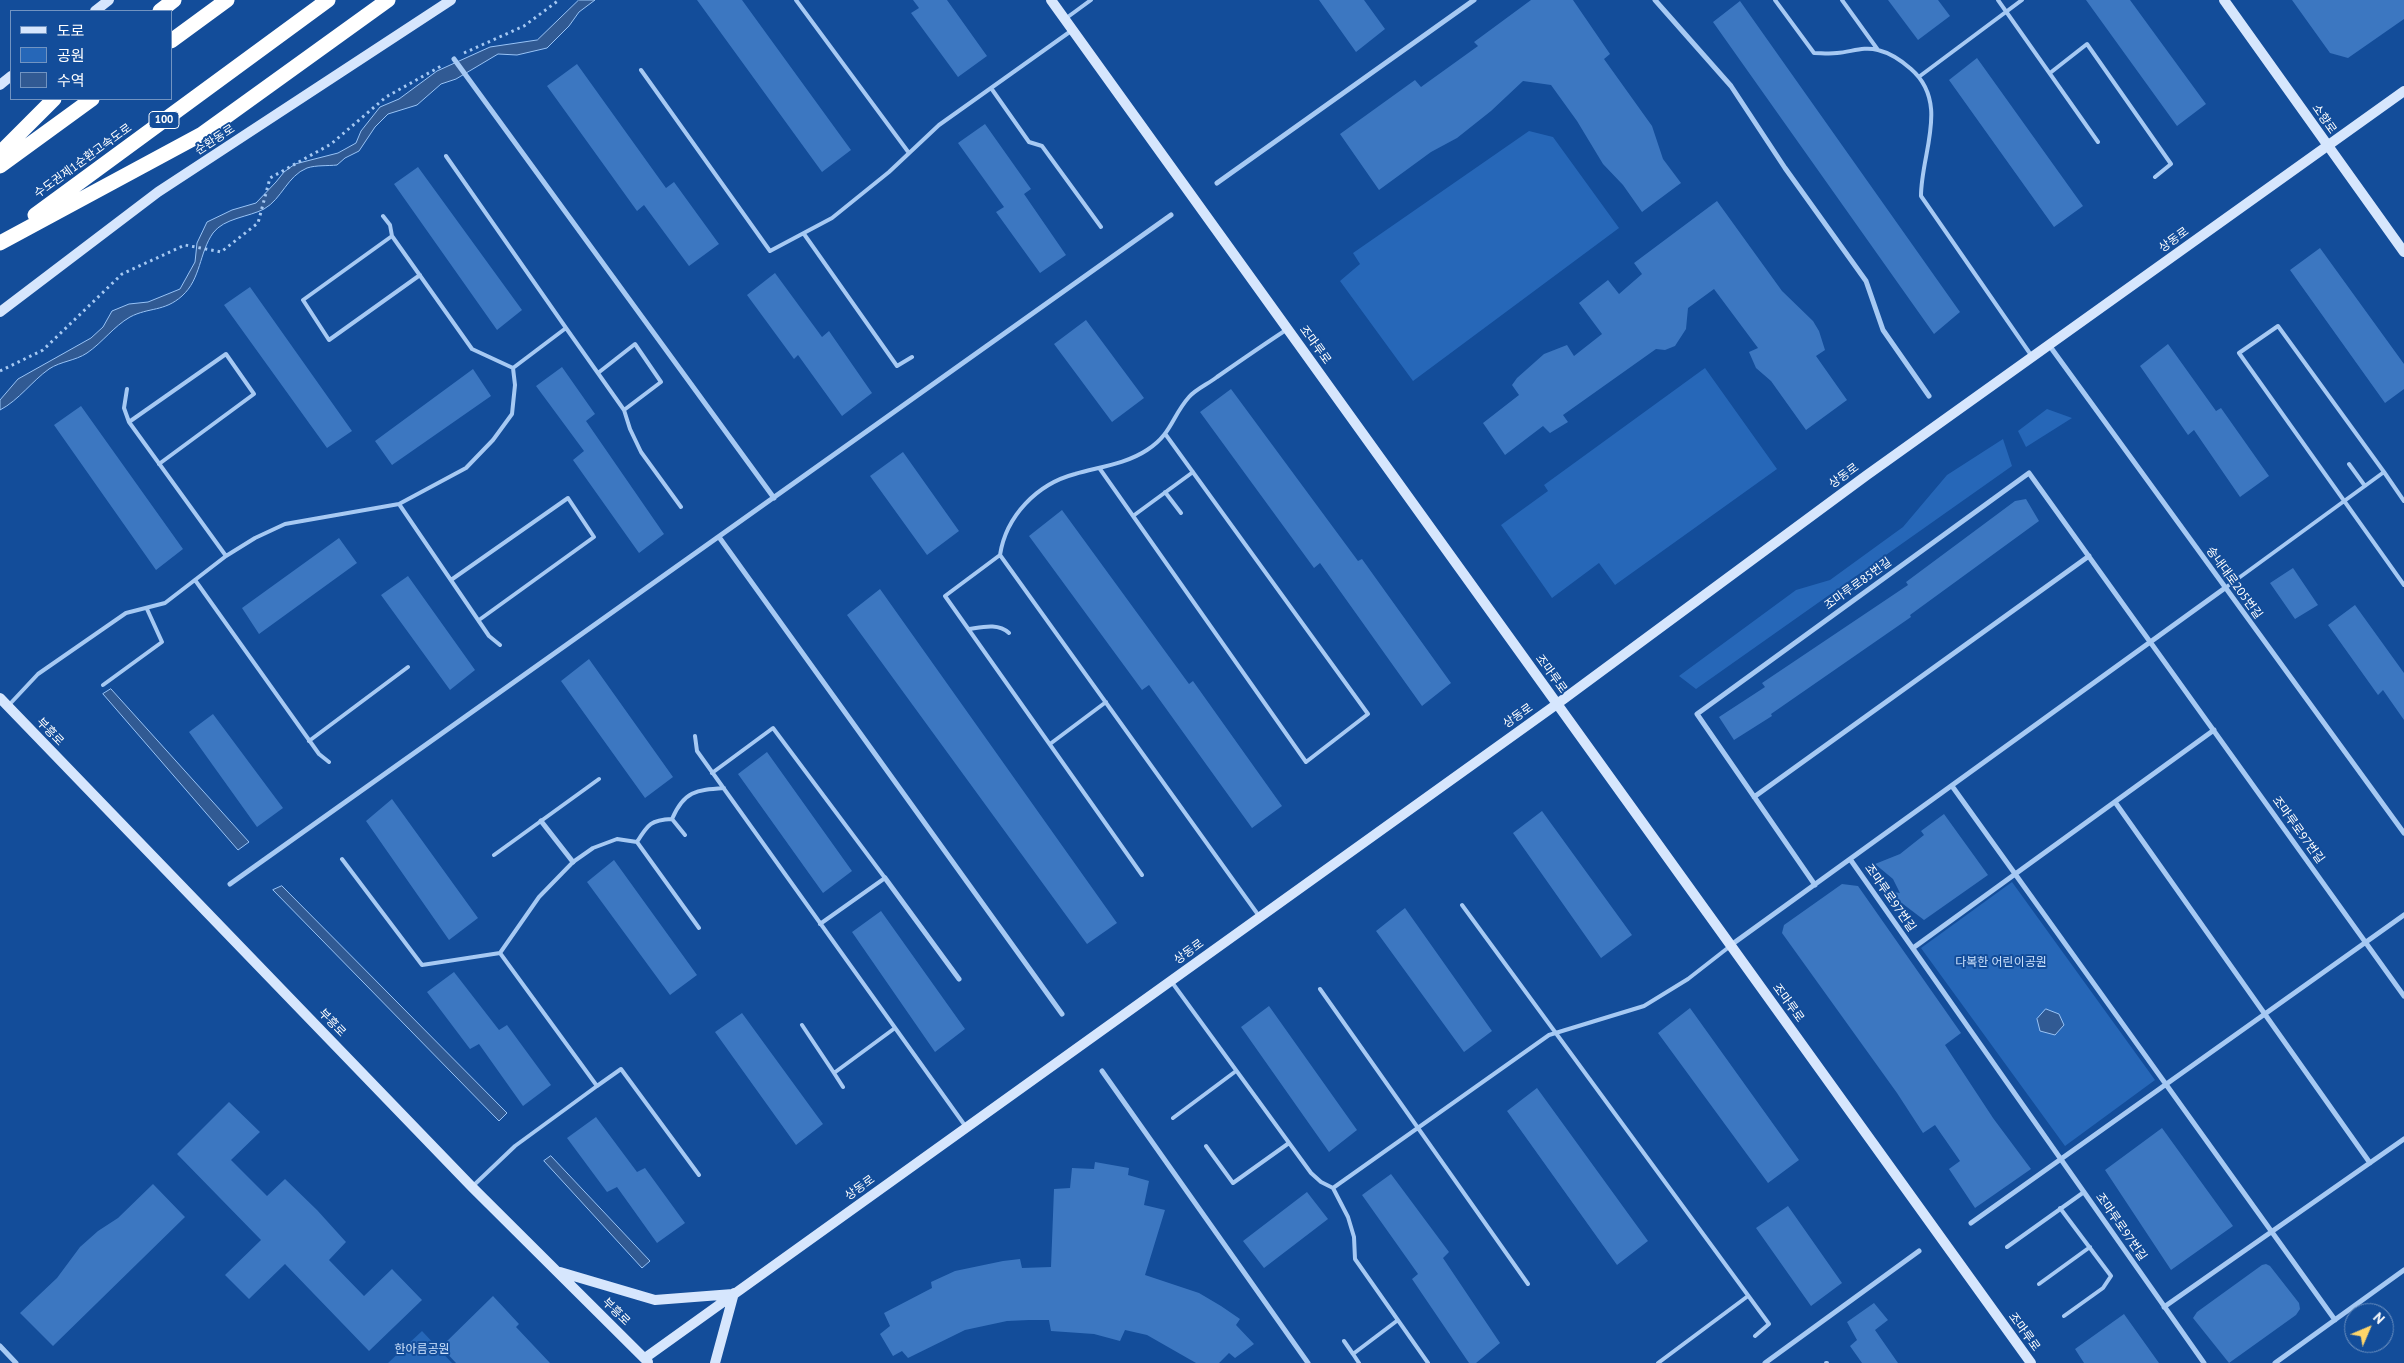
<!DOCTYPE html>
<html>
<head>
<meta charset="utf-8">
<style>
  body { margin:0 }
  #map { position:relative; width:2404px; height:1363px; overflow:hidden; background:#134d9a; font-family:"PT Sans","Noto Sans KR",sans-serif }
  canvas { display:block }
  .legend { position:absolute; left:10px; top:10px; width:162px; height:90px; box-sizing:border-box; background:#134d9a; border:1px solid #7194c2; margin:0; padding:6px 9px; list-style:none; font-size:15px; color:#fff }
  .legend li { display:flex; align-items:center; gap:10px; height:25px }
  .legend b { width:25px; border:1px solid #7194c2 }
  .north { position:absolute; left:2344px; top:1303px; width:50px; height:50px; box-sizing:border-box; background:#134d9a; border:1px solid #7194c2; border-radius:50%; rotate:45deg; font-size:14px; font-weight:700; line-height:20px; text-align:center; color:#fff }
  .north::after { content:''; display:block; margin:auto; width:18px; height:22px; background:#ffd569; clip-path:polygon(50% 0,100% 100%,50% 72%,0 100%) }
</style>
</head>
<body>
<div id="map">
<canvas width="2404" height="1363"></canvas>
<ul class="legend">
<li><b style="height:6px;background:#d6e6fd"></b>도로</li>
<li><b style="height:14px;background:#2667b8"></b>공원</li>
<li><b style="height:14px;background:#315a93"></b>수역</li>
</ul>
<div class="north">N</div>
</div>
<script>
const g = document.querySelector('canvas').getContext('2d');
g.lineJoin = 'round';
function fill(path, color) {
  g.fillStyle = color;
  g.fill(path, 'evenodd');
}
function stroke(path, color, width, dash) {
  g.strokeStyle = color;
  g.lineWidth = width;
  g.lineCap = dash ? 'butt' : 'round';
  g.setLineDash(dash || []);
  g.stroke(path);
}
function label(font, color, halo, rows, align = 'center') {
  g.font = font + ' "PT Sans","Noto Sans KR",sans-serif';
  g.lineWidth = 4;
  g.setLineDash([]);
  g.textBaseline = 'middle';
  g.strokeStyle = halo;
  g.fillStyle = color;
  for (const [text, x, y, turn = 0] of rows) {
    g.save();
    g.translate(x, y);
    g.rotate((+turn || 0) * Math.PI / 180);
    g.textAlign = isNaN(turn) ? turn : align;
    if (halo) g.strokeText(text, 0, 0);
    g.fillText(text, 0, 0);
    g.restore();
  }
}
fill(new Path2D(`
  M1529,131L1553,137L1619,228L1413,381L1340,281L1360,264L1353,253Z
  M1705,368L1777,469L1615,585L1599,563L1552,598L1501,525L1548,491L1544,485Z
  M2047,409L2072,418L2026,447L2018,431Z
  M2003,439L2012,466L1696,689L1679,676L1796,590L1830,580L1903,527L1947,475Z
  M2012,882L2155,1080L2065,1146L1921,948Z
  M422,1331L452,1363H388Z`), '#2667b8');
const water = new Path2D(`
  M579,0H595L579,12L569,26L547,48L517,55L498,54L456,79L441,84L417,105L388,114L375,127L359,151L345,158L337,165C328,166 316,165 307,168C287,176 282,199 264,209C249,217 224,218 213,233C199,253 201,279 182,296C164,312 149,307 130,317C113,327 103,342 87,353C75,361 61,361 49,369C32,381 19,400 0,410V400L18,379L91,338L103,327L112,311L129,304L148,302L180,289L195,262L197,243L207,222L232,210L256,203L276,182L284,172L295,164L338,153L356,143L361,131L380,107L399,99L437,71L490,47L537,40Z
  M111,689L249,842L238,850L103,694Z
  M282,886L507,1113L499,1121L273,890Z
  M2046,1009L2059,1014L2064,1025L2055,1035L2040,1031L2037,1019Z
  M551,1156L650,1261L642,1268L544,1161Z`);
fill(water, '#315a93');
stroke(water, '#98c3f6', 1);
fill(new Path2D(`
  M697,0H742L851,150L822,172Z
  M913,0H947L987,56L958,77L911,13L919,8Z
  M1319,0H1364L1385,29L1356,52Z
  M1531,0H1573L1610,54L1604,59L1652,126L1663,159L1681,183L1642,212L1623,185L1603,164L1577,121L1551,85L1523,81L1491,111L1457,138L1431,152L1379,190L1340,134L1415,80L1421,87L1478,46L1474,42Z
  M1888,0H1938L1950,16L1918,40Z
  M2086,0H2130L2206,104L2177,126Z
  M2292,0H2404V19L2348,58L2330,53Z
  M1740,1L1960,312L1934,334L1713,22Z
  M1977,58L2083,206L2054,227L1949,80Z
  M577,64L666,188L674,182L719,244L689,266L644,205L637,211L547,86Z
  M985,124L1031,189L1024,194L1066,255L1040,273L996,212L1004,207L958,143Z
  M418,167L522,310L497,330L394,184Z
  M1717,201L1782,291L1813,321L1819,331L1825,350L1816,356L1847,400L1806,430L1771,381L1756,368L1749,352L1758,348L1714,289L1688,308L1686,329L1675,346L1665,350L1656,349L1563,415L1568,422L1550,433L1543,426L1505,455L1483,423L1519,395L1512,385L1517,378L1544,354L1567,345L1574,356L1602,334L1579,303L1608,280L1619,294L1642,274L1634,263Z
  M2320,248L2404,364V389L2385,403L2290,270Z
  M775,273L822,337L829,331L872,393L842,416L798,355L794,359L747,295Z
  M250,287L352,431L327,448L224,305Z
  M1086,320L1144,398L1112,422L1054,344Z
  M2168,344L2216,411L2221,408L2269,476L2240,497L2194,430L2188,435L2140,366Z
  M562,367L595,414L586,421L664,534L639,553L573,460L584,451L536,386Z
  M473,369L491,396L392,465L375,441Z
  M1231,389L1358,561L1362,559L1451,683L1422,706L1320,563L1314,568L1200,412Z
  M81,406L183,549L156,570L54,425Z
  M903,452L959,531L927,555L870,476Z
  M2026,499L2039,521L1910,615L1911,617L1771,714L1772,716L1734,740L1719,717L1765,687L1762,683L1908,585L1906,582L2015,501Z
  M1062,510L1189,684L1193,681L1282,806L1252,828L1149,685L1142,690L1029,536Z
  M339,538L357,563L259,634L242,608Z
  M2293,568L2318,605L2295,619L2270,583Z
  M408,576L475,670L450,690L381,595Z
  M880,589L1117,923L1087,944L847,615Z
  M2355,605L2404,673V720L2383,690L2378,695L2328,625Z
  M589,659L673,777L645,798L561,681Z
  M213,714L283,808L257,827L189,732Z
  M767,752L852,871L823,893L738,774Z
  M392,799L478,918L449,940L366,821Z
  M1542,811L1632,935L1601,958L1513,833Z
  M1944,814L1988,875L1924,920L1886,891L1900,893L1893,879L1875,864L1900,854L1924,835L1921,831Z
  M614,860L697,975L670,995L587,882Z
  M1842,884L1858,886L1961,1033L1945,1045L1993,1118L2031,1169L1975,1208L1949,1169L1960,1161L1935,1125L1923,1133L1897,1093L1782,933L1784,925Z
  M1405,908L1492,1031L1464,1052L1376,931Z
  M881,911L965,1029L935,1052L852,932Z
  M454,972L499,1030L507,1025L551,1085L523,1106L479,1044L470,1049L427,992Z
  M1269,1006L1357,1130L1329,1152L1241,1027Z
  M1690,1008L1799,1160L1768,1183L1658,1033Z
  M742,1013L823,1124L796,1145L715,1032Z
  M1537,1088L1648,1241L1617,1265L1507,1111Z
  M229,1102L260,1132L231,1160L267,1196L285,1179L317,1210L346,1242L329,1260L364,1296L392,1269L422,1300L369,1351L285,1264L249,1299L225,1275L261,1240L177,1154Z
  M596,1117L637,1172L645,1168L685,1223L657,1243L617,1187L607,1192L567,1138Z
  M2162,1128L2233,1226L2171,1270L2105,1170Z
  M1095,1162L1129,1168L1128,1175L1149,1181L1144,1205L1165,1210L1145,1275L1199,1293L1221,1306L1240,1319L1236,1325L1254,1344L1235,1358L1229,1353L1219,1363H1196L1147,1335L1125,1330L1120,1341L1094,1334L1051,1331L1049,1320H1029L1007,1321L965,1330L908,1358L902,1351L893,1356L880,1334L890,1326L884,1313L932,1288L931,1282L955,1271L1003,1261L1020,1259L1022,1268L1051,1267L1054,1189L1070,1188L1072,1168L1094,1169Z
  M1391,1174L1449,1252L1443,1258L1500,1343L1476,1363H1469L1412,1279L1418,1274L1362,1195Z
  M153,1184L185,1217L53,1346L20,1313L57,1278L80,1247L98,1231L118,1218Z
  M1307,1192L1328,1219L1264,1268L1243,1241Z
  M1788,1206L1842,1283L1811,1306L1756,1228Z
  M2266,1264L2270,1266L2299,1303L2300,1309L2296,1315L2229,1363L2193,1318L2197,1312L2262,1265Z
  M493,1296L519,1324L516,1327L550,1363H456L441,1347Z
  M1874,1303L1888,1320L1875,1330L1898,1363H1862L1850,1346L1857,1340L1847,1322Z
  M2124,1314L2159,1363H2084L2075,1349Z`), '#3c77c1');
stroke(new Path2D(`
  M464,53L524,26L559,0
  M0,371L43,350L122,274L185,245L221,252L258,223L270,178L331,144L386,97L443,65`), '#a6c9f3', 3, [2.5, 4]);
stroke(new Path2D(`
  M796,0L909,153
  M1775,0L1814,53C1821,53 1829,54 1837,53C1851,52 1864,46 1878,50C1890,53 1902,61 1911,69C1950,103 1921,153 1921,196L2031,355
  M1842,0L1878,50
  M1998,0L2098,142
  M1065,19L1091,0
  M1071,31L991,88L1029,142L1042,146L1101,227
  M641,70L770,251L832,218L889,172L939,125L991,88
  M2050,73L2087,44L2171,164L2155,177
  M1920,76L2022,0
  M383,216L390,225L392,236L472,349L513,368
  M804,234L897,366L912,357
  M392,236L303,300L329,340L420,275
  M566,328L624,410L630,429L641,452L681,507
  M598,373L635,344L661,382L624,410
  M127,389L124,408L129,422
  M159,464L254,394L226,354L129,422L226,556
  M2349,464L2365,486
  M1100,469L1306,762L1368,714L1166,435
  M2384,472L2278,326L2239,353L2404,585
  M1165,492L1181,513
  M399,504L489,636L500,645
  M1133,516L1193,472
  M1000,555L945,596L1142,875
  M195,580L319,754L329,762
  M451,580L568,498L594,537L479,620
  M2225,588L2384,472L2404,501
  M969,629C983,627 998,623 1009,633
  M103,685L162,642L147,609
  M8,706L38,674L126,613L165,603L226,556L255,538L285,524L399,504L466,468L493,440L512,414L515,385L513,368L566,328L446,156
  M695,736L697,751L966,1127
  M309,741L408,667
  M1050,744L1106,702
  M712,773L773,728L885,878L820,924
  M672,819L685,835
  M637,842L699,928
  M494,855L599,779
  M342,859L422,965L500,953L539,897L573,862L593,848L617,839L637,842C648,824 651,820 672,819C684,791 696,790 724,788
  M1462,905L1769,1324L1755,1336
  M1259,916L1000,555C1006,516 1037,484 1075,474C1099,467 1126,464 1147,450C1172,434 1172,416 1189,397C1196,389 1208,384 1217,377C1240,361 1263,345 1286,330
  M1171,981L1311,1173L1321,1182L1333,1188L1549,1035L1644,1006L1688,979L1729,947
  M1320,989L1528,1284
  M802,1025L834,1073L895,1028
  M834,1073L843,1087
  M597,1086L621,1069L699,1175
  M1173,1118L1236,1071
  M1206,1146L1233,1183L1289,1143
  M474,1185L515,1146L597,1086L500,953
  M1333,1188L1348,1217L1354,1237L1355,1259L1428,1363
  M2060,1208L2111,1276L2103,1288L2064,1316
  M2007,1247L2084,1192
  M2039,1284L2090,1247
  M1344,1341L1353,1354L1398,1320
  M1353,1354L1359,1363
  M1658,1363L1748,1296
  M1826,1363H1827`), '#a6c9f3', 4);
stroke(new Path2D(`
  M1655,0L1731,86L1785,168L1866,281L1883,330L1929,396
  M454,59L774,498
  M1217,183L1474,0
  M2049,345L2404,833
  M719,537L1062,1014
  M1952,786L2335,1320
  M1754,797L2089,556
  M2115,802L2370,1163
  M541,821L573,862
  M1850,859L2204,1363
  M885,878L959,979
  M230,884L1171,215
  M1815,885L1697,714L2029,473L2404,996
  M1731,945L2225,588
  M1913,948L2214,730
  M1102,1071L1308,1363
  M1971,1223L2404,915
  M2164,1307L2404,1139
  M0,1346L16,1363
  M1765,1363L1919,1251
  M2275,1363L2404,1270`), '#a6c9f3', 5);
stroke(new Path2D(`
  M1051,0L2031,1363
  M2224,0L2404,252
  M95,11L109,0
  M0,85L11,76
  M0,312L158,192L451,0
  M0,698L472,1187L648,1362
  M560,1272L655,1300L733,1294
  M645,1358L1557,704L1867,475L2404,91
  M715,1363L734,1293`), '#d6e6fd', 10);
stroke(new Path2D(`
  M160,11L174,0
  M171,41L227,0
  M0,153L54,99
  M0,166L92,99
  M35,215L328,0
  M0,243L202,134L388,0`), '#fff', 15);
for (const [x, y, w] of [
  [164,120,30]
]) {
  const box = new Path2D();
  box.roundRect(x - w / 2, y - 8.5, w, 17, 4);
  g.fillStyle = '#134d9a';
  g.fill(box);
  stroke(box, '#fff', 1);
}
label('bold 11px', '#fff', null, [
  ["100",164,120]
]);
label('12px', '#fff', '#134d9a', [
  ["소향로",2324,119,55],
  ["순환동로",215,140,-33],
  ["수도권제1순환고속도로",83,161,-36],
  ["상동로",2174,240,-36],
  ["조마루로",1315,345,54],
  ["상동로",1844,476,-36],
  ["송내대로205번길",2234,583,54],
  ["조마루로85번길",1858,584,-36],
  ["조마루로",1551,674,54],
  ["상동로",1518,716,-35],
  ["부흥로",50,732,46],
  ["조마루로97번길",2298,830,54],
  ["조마루로97번길",1890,898,55],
  ["상동로",1189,952,-36],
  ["조마루로",1788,1003,54],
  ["부흥로",332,1023,46],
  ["상동로",860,1188,-36],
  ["조마루로97번길",2121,1227,55],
  ["부흥로",616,1312,45],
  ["조마루로",2024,1332,54]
]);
label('12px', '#cee3fd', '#134d9a', [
  ["다복한 어린이공원",2001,963],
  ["한아름공원",422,1350]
]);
</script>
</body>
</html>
